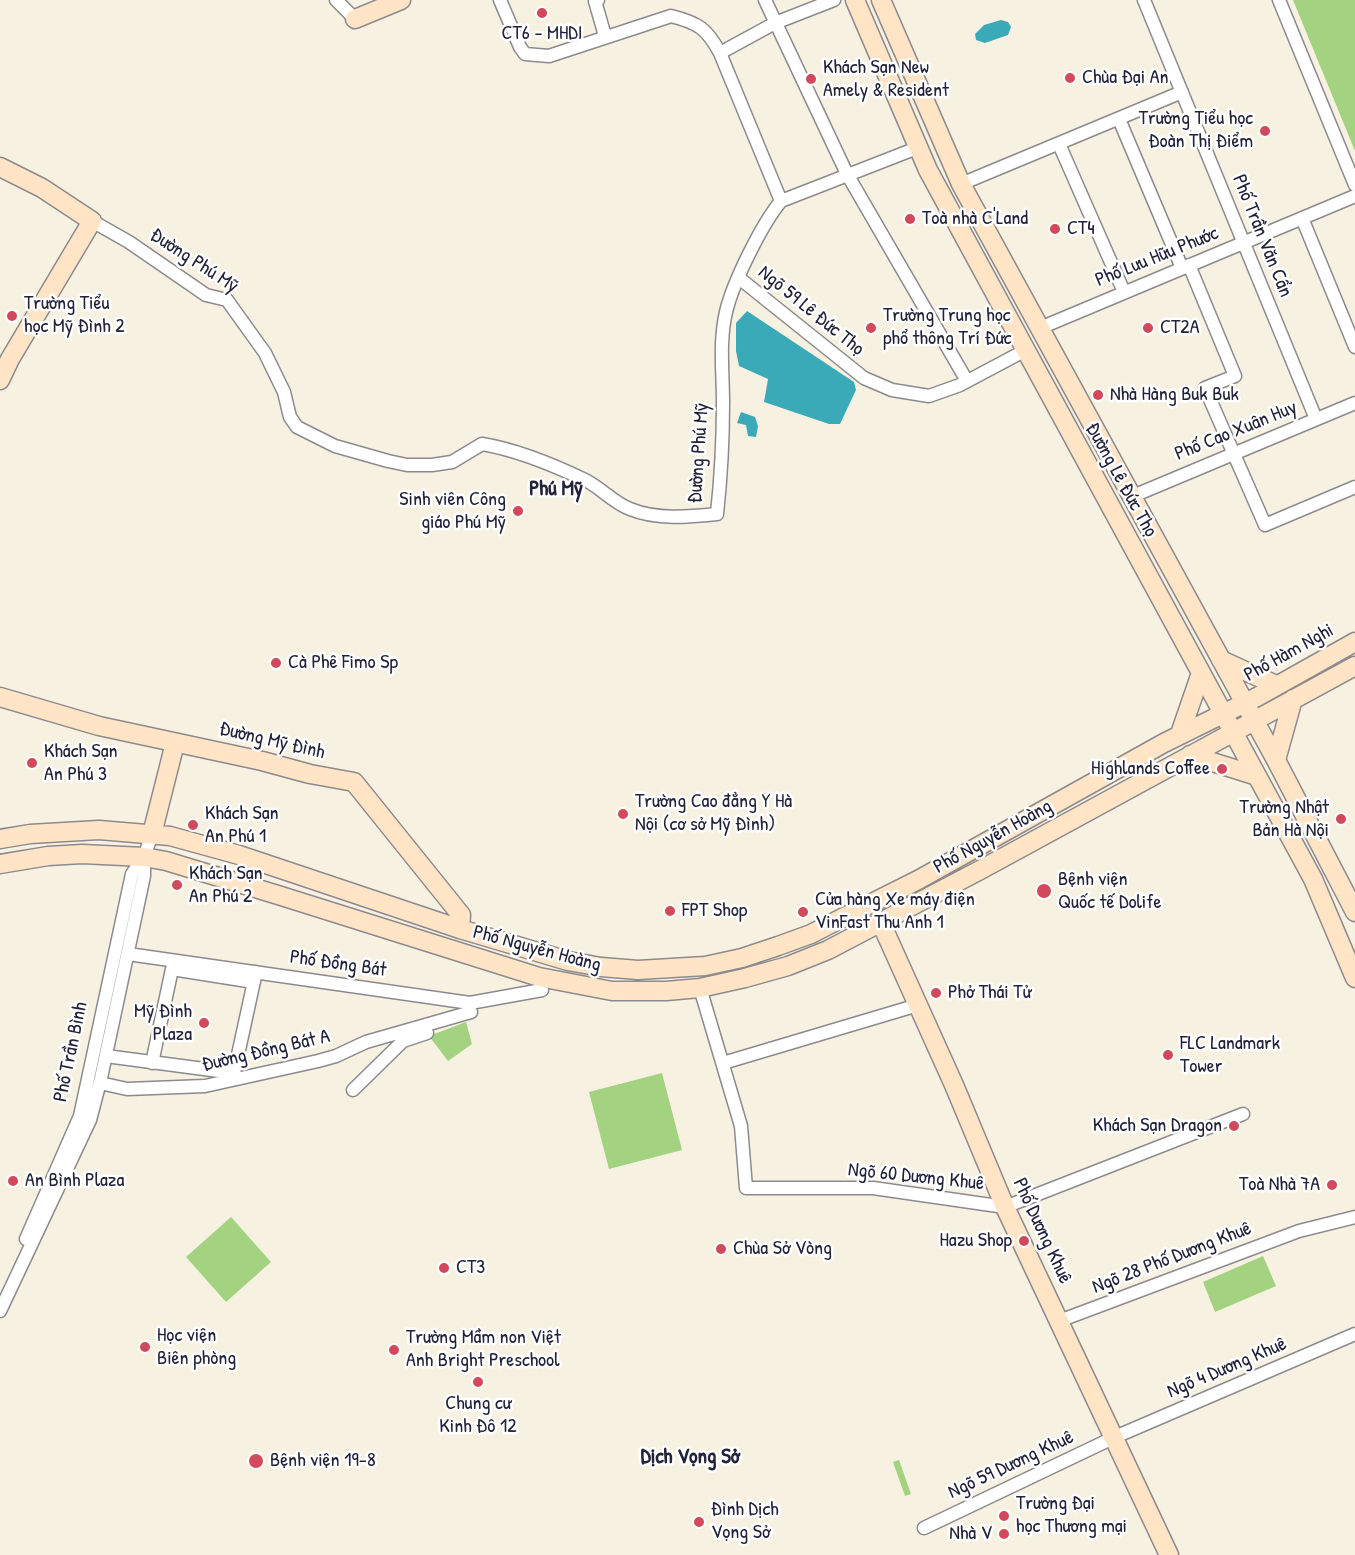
<!DOCTYPE html>
<html>
<head>
<meta charset="utf-8">
<style>
  body { margin:0 }
  canvas { display:block; background:#f7f1e2 }
</style>
</head>
<body>
<canvas width="1355" height="1555"></canvas>
<script>
const g = document.querySelector('canvas').getContext('2d');
g.lineJoin = 'round';
function fill(path, color) {
  g.fillStyle = color;
  g.fill(path, 'evenodd');
}
function stroke(path, color, width, dash) {
  g.strokeStyle = color;
  g.lineWidth = width;
  g.lineCap = dash ? 'butt' : 'round';
  g.setLineDash(dash || []);
  g.stroke(path);
}
function label(font, color, halo, rows, align = 'center') {
  g.font = font + ' "Patrick Hand",sans-serif';
  g.lineWidth = 5;
  g.setLineDash([]);
  g.textBaseline = 'middle';
  g.strokeStyle = halo;
  g.fillStyle = color;
  for (const [text, x, y, turn = 0] of rows) {
    g.save();
    g.translate(x, y);
    g.rotate((+turn || 0) * Math.PI / 180);
    g.textAlign = isNaN(turn) ? turn : align;
    if (halo) g.strokeText(text, 0, 0);
    g.fillText(text, 0, 0);
    g.restore();
  }
}
fill(new Path2D(`
  M1293,0H1355V151Z
  M466,1022L472,1044L448,1061L429,1036Z
  M662,1073L682,1150L609,1169L589,1092Z
  M231,1217L271,1262L226,1302L186,1257Z
  M1263,1256L1276,1286L1215,1312L1203,1282Z
  M899,1460L911,1494L905,1496L893,1462Z`), '#a3d281');
fill(new Path2D(`
  M1001,20L1008,22L1011,27L1008,35L985,43L976,40L975,34L984,25Z
  M747,311L854,382L856,390L840,424H829L764,402L768,379L739,366L736,351V323Z
  M741,412L755,417L758,426L756,437L748,436L746,425L737,423Z`), '#3baab8');
const street = new Path2D(`
  M336,0L355,19
  M500,0L520,47L525,54L549,56L671,16C699,23 707,29 720,53
  M598,0L595,1L605,36
  M765,0L847,174L967,381
  M1144,0L1316,419
  M1279,0L1355,185
  M1119,119L1182,268
  M1059,144L1124,292
  M961,184L1182,92
  M781,201L720,53L775,23L834,0
  M1302,218L1355,347
  M92,221L129,242L206,295L227,300L265,353L284,392L290,417L297,427L335,446L388,461L407,465H432L452,462L482,444C518,450 554,465 587,481C602,489 614,503 630,509C657,520 688,517 717,514C721,477 723,440 723,403C723,372 719,342 726,312C733,282 762,224 781,201L917,148
  M1189,265L1235,376L1205,388L1265,525L1355,487
  M739,278L864,378L892,390L929,396L960,385L1024,351
  M1040,328L1355,196
  M1133,496L1355,403
  M128,954L470,1003L542,990
  M700,988L741,1126L746,1188H873L1005,1207L1243,1114
  M106,1056L234,1073L256,972
  M152,1063L172,969L254,982
  M723,1063L918,1005
  M100,1083L127,1089L205,1086L318,1061L336,1056L366,1042L471,1012
  M353,1090L403,1041L427,1033
  M26,1239L80,1116L132,874L144,857
  M0,1311L90,1120L101,1078L144,876V857L152,834
  M1059,1321L1299,1231L1355,1217
  M924,1528L1115,1437L1355,1334`);
const secondary = new Path2D(`
  M855,0L928,170L1313,879L1355,978
  M881,0L961,184L1276,760L1355,912
  M355,19L401,0
  M0,167L42,188L92,221L10,359L0,380
  M1221,660L1276,685
  M0,697L99,726L262,761L310,774L354,782L461,915L460,929
  M1180,734L1201,673
  M1190,755L1257,776
  M1276,760L1293,699
  M152,834L175,743
  M0,839L30,834L99,830L170,836L239,855L460,929L568,961L601,967L638,970L705,966L742,958L778,946L811,934L846,916L918,880L1164,743L1257,697L1355,642
  M0,864L48,856L82,854L144,857L166,861L278,895L539,977L612,991H666L700,988L745,978L788,966L828,950L982,869L1355,666
  M881,923L954,1085L1005,1207L1169,1555`);
stroke(street, '#8c8a8e', 15);
stroke(secondary, '#8c8a8e', 21);
stroke(street, '#fff', 12);
stroke(secondary, '#ffe4c6', 18);
for (const [x, y, r, color] of [
  [542,13,6,"#d1495b"],
  [1070,78,6,"#d1495b"],
  [811,79,6,"#d1495b"],
  [1265,131,6,"#d1495b"],
  [910,219,6,"#d1495b"],
  [1055,229,6,"#d1495b"],
  [12,316,6,"#d1495b"],
  [871,328,6,"#d1495b"],
  [1148,328,6,"#d1495b"],
  [1098,395,6,"#d1495b"],
  [518,511,6,"#d1495b"],
  [276,663,6,"#d1495b"],
  [32,763,6,"#d1495b"],
  [1222,769,6,"#d1495b"],
  [623,814,6,"#d1495b"],
  [1341,819,6,"#d1495b"],
  [193,825,6,"#d1495b"],
  [177,885,6,"#d1495b"],
  [1044,891,8,"#d1495b"],
  [670,911,6,"#d1495b"],
  [803,912,6,"#d1495b"],
  [936,993,6,"#d1495b"],
  [204,1023,6,"#d1495b"],
  [1168,1055,6,"#d1495b"],
  [1234,1126,6,"#d1495b"],
  [13,1181,6,"#d1495b"],
  [1332,1185,6,"#d1495b"],
  [1024,1241,6,"#d1495b"],
  [721,1249,6,"#d1495b"],
  [444,1268,6,"#d1495b"],
  [145,1347,6,"#d1495b"],
  [394,1350,6,"#d1495b"],
  [478,1382,6,"#d1495b"],
  [256,1461,8,"#d1495b"],
  [1004,1516,6,"#d1495b"],
  [699,1522,6,"#d1495b"],
  [1004,1534,6,"#d1495b"]
]) {
  const dot = new Path2D();
  dot.arc(x, y, r, 0, 2 * Math.PI);
  g.fillStyle = color;
  g.fill(dot);
  stroke(dot, '#fff', 2);
}
label('20px', '#22223b', '#fff', [
  ["CT6 - MHDI",542,34,"center"],
  ["Khách Sạn New",823,68],
  ["Amely & Resident",823,91],
  ["Chùa Đại An",1082,78],
  ["Trường Tiểu học",1253,119,"right"],
  ["Đoàn Thị Điểm",1253,142,"right"],
  ["Toà nhà C'Land",922,219],
  ["CT4",1067,229],
  ["Trường Tiểu",24,304],
  ["học Mỹ Đình 2",24,327],
  ["Trường Trung học",883,316],
  ["phổ thông Trí Đức",883,339],
  ["CT2A",1160,328],
  ["Nhà Hàng Buk Buk",1110,395],
  ["Sinh viên Công",506,500,"right"],
  ["giáo Phú Mỹ",506,523,"right"],
  ["Cà Phê Fimo Sp",288,663],
  ["Khách Sạn",44,752],
  ["An Phú 3",44,775],
  ["Highlands Coffee",1210,769,"right"],
  ["Trường Cao đẳng Y Hà",635,802],
  ["Nội (cơ sở Mỹ Đình)",635,825],
  ["Trường Nhật",1329,808,"right"],
  ["Bản Hà Nội",1329,831,"right"],
  ["Khách Sạn",205,814],
  ["An Phú 1",205,837],
  ["Khách Sạn",189,874],
  ["An Phú 2",189,897],
  ["Bệnh viện",1058,880],
  ["Quốc tế Dolife",1058,903],
  ["Cửa hàng Xe máy điện",815,900],
  ["VinFast Thu Anh 1",815,923],
  ["FPT Shop",682,911],
  ["Phở Thái Tử",948,993],
  ["Mỹ Đình",192,1012,"right"],
  ["Plaza",192,1035,"right"],
  ["FLC Landmark",1180,1044],
  ["Tower",1180,1067],
  ["Khách Sạn Dragon",1222,1126,"right"],
  ["An Bình Plaza",25,1181],
  ["Toà Nhà 7A",1320,1185,"right"],
  ["Hazu Shop",1012,1241,"right"],
  ["Chùa Sở Vòng",733,1249],
  ["CT3",456,1268],
  ["Học viện",157,1336],
  ["Biên phòng",157,1359],
  ["Trường Mầm non Việt",406,1338],
  ["Anh Bright Preschool",406,1361],
  ["Chung cư",478,1404,"center"],
  ["Kinh Đô 12",478,1427,"center"],
  ["Bệnh viện 19-8",270,1461],
  ["Trường Đại",1016,1504],
  ["học Thương mại",1016,1527],
  ["Đình Dịch",711,1510],
  ["Vọng Sở",711,1533],
  ["Nhà V",992,1534,"right"]
], 'left');
label('20px', '#22223b', '#fff', [
  ["Phố Trần Văn Cẩn",1262,236,68],
  ["Phố Lưu Hữu Phước",1157,257,-22],
  ["Đường Phú Mỹ",194,261,33],
  ["Ngõ 59 Lê Đức Thọ",811,311,39],
  ["Phố Cao Xuân Huy",1236,431,-22],
  ["Đường Phú Mỹ",699,453,-86],
  ["Đường Lê Đức Thọ",1121,480,61],
  ["Phố Hàm Nghi",1289,653,-29],
  ["Đường Mỹ Đình",272,741,13],
  ["Phố Nguyễn Hoàng",993,837,-29],
  ["Phố Nguyễn Hoàng",537,949,15],
  ["Phố Đồng Bát",338,964,8],
  ["Đường Đồng Bát A",266,1051,-13],
  ["Phố Trần Bình",71,1052,-78],
  ["Ngõ 60 Dương Khuê",916,1177,6],
  ["Phố Dương Khuê",1042,1231,65],
  ["Ngõ 28 Phố Dương Khuê",1172,1258,-21],
  ["Ngõ 4 Dương Khuê",1227,1368,-23],
  ["Ngõ 59 Dương Khuê",1011,1465,-25]
]);
label('bold 21px', '#22223b', '#fff', [
  ["Phú Mỹ",556,489],
  ["Dịch Vọng Sở",690,1457]
]);
</script>
</body>
</html>
